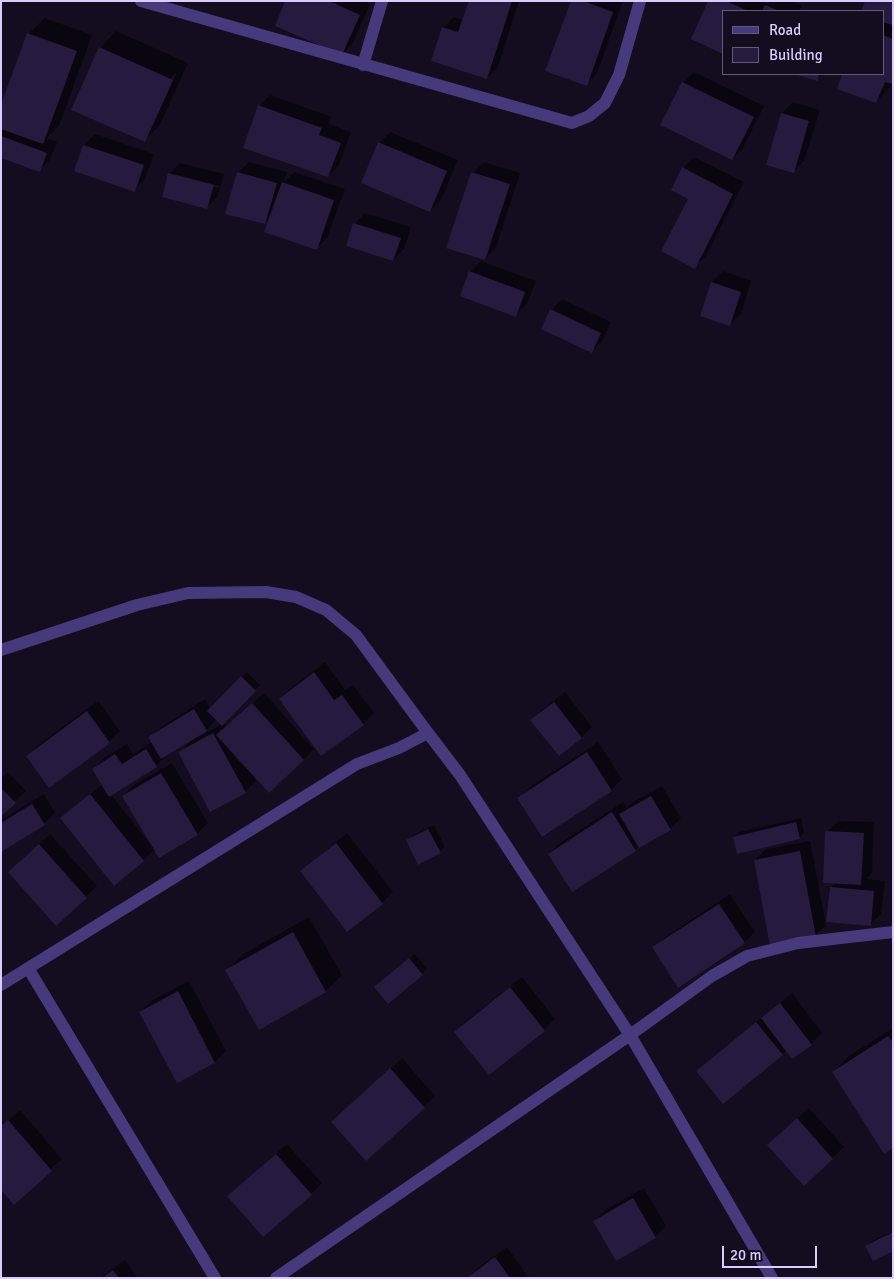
<!DOCTYPE html>
<html>
<head>
<meta charset="utf-8">
<style>
  body { margin:0 }
  #map { position:relative; width:894px; height:1279px; overflow:hidden; background:#130d1f; font-family:Signika,sans-serif }
  canvas { display:block }
  .frame { position:absolute; inset:0; border:2px solid #dacdfd; pointer-events:none }
  .legend { position:absolute; left:722px; top:10px; width:162px; height:65px; box-sizing:border-box; background:#130d1f; border:1px solid #635a78; margin:0; padding:6px 9px; list-style:none; font-size:15px; color:#dacdfd }
  .legend li { display:flex; align-items:center; gap:10px; height:25px }
  .legend b { width:25px; border:1px solid #635a78 }
  .scale { position:absolute; left:722px; top:1246px; width:95px; height:22px; box-sizing:border-box; border:2px solid #dacdfd; border-top:0; padding-left:6px; font-size:15px; line-height:18px; white-space:nowrap; color:#dacdfd; -webkit-text-stroke:4px #130d1f; paint-order:stroke }
</style>
</head>
<body>
<div id="map">
<canvas width="894" height="1279"></canvas>
<div class="frame"></div>
<ul class="legend">
<li><b style="height:6px;background:#463a7c"></b>Road</li>
<li><b style="height:14px;background:#271a3f"></b>Building</li>
</ul>
<div class="scale">20 m</div>
</div>
<script>
const g = document.querySelector('canvas').getContext('2d');
g.lineJoin = 'round';
function fill(path, color) {
  g.fillStyle = color;
  g.fill(path, 'evenodd');
}
function stroke(path, color, width, dash) {
  g.strokeStyle = color;
  g.lineWidth = width;
  g.lineCap = dash ? 'butt' : 'round';
  g.setLineDash(dash || []);
  g.stroke(path);
}
fill(new Path2D(`
  M287,1H364L370,4L353,43L342,54Z
  M470,1H519L498,67L487,78L443,28L454,17L464,20Z
  M572,1H623L597,73L586,84Z
  M709,1H761L768,4L771,1H791L802,6L799,11H723Z
  M866,1H893V84L876,102L838,88L844,74H883V11H862Z
  M45,18L92,35L59,126L47,138L57,142L50,160L39,170L1,157V128L28,34Z
  M116,31L188,63L160,125L144,141L100,48ZM174,73L176,74L154,123H152Z
  M694,72L764,106L743,148L732,159L683,83Z
  M797,74H823L817,79Z
  M270,95L332,117L329,124L351,132L339,165L328,176L259,106Z
  M793,102L820,110L804,161L793,172L767,164L782,113Z
  M390,132L458,160L441,200L430,211L379,143Z
  M95,134L154,154L145,179L134,190L75,170L84,145Z
  M694,157L744,182L706,256L695,267L690,198L683,168Z
  M249,162L287,172L284,182L294,172L345,189L327,238L316,249L271,216L265,223L238,173Z
  M484,162L520,173L496,248L485,259L473,173Z
  M180,163L224,174L218,196L207,207L169,174ZM175,174L220,186L219,188L175,177Z
  M365,213L411,227L404,249L393,260L354,224Z
  M481,261L536,281L527,304L516,315L470,272Z
  M723,271L751,281L741,314L730,324L702,315L712,282Z
  M562,299L611,322L603,340L592,351L551,310Z
  M325,662L345,690L353,685L374,713L363,724L322,754L280,699L291,688Z
  M247,672L260,685L224,722L227,727L264,693L314,749L304,760L253,775L256,781L245,792L180,752L193,739L167,755L156,766L111,795L151,845L152,844L123,796L134,785L172,763L208,823L197,834L155,849L143,860L62,818L102,784L93,769L104,758L127,744L133,754L152,742L150,738L161,727L205,699L211,709ZM217,719L222,724L197,738L196,736L206,730Z
  M565,692L592,727L581,738L532,720L543,709Z
  M98,701L120,731L109,742L27,756L38,745Z
  M598,742L622,779L611,790L519,798L530,787Z
  M8,772L26,791L1,815V778Z
  M662,786L681,818L670,829L639,846L635,850L549,854L560,843L623,802L627,808L631,803Z
  M44,794L55,813L44,824L2,850L1,820Z
  M801,818L804,833L799,838H734L739,832Z
  M838,821L874,822L872,873L866,879L885,881L881,914L870,925L831,887L836,883L827,832Z
  M434,825L445,847L440,852L407,841L413,835Z
  M347,833L393,892L382,903L347,930L302,871L313,861Z
  M50,834L97,886L86,897L20,861Z
  M810,841L826,925L815,936L755,860L766,849Z
  M730,894L755,932L744,943L654,948L665,937Z
  M309,917L342,975L326,991L259,1028L227,970L243,954Z
  M415,954L427,969L422,974L381,982Z
  M522,977L555,1019L544,1030L456,1032L466,1021Z
  M189,981L226,1051L215,1062L177,1081L140,1012L151,1001Z
  M792,993L822,1033L811,1044L793,1057L787,1050L723,1102L698,1071L709,1060Z
  M893,1028V1147L833,1072L849,1056Z
  M402,1058L435,1096L366,1159L332,1122Z
  M809,1108L844,1147L804,1184L780,1134Z
  M20,1110L62,1159L14,1203L1,1188V1120L5,1123Z
  M287,1144L322,1183L311,1194L228,1196Z
  M644,1188L666,1226L655,1237L594,1221L605,1210Z
  M893,1231V1249L867,1247L872,1241Z
  M507,1247L529,1278H468L478,1268Z
  M125,1260L137,1278H100Z`), '#0007');
fill(new Path2D(`
  M285,1H329L360,15L342,55L275,26Z
  M469,1H512L487,79L431,61L442,27L458,32Z
  M571,1H583L613,12L587,86L545,71Z
  M708,1H726L748,11H723V54L691,39Z
  M865,1H893V25L883,22V11H861Z
  M765,5L779,11H762Z
  M27,33L77,51L43,144L1,129V105Z
  M883,35L893,39V84L885,82L876,103L837,89L842,74H883Z
  M99,47L173,80L145,142L71,110Z
  M794,74H819L818,81Z
  M682,82L754,117L732,160L660,125Z
  M258,105L322,128L319,135L341,143L328,177L243,148Z
  M781,113L809,121L794,173L766,165Z
  M1,136L47,153L40,172L1,158Z
  M378,142L447,171L430,212L361,183Z
  M83,145L144,165L135,192L74,171Z
  M682,167L733,194L695,269L661,251L688,199L671,190Z
  M237,172L277,183L265,224L225,214Z
  M471,172L510,184L485,260L446,248Z
  M168,173L214,185L207,209L162,197Z
  M282,182L334,200L317,250L264,232Z
  M353,223L401,238L393,261L346,246Z
  M469,271L525,292L516,317L460,296Z
  M711,282L741,292L730,326L700,316Z
  M550,309L601,333L592,353L541,329Z
  M314,672L334,700L342,695L364,725L321,756L279,699Z
  M241,676L256,691L222,726L207,711Z
  M554,702L582,738L559,756L530,720Z
  M252,703L304,760L269,793L216,735Z
  M194,709L207,731L161,759L148,737Z
  M87,711L110,743L49,788L26,756Z
  M213,733L246,793L210,812L178,752Z
  M146,749L157,767L109,797L92,769L115,754L122,764Z
  M587,752L612,791L542,837L517,798Z
  M161,773L198,835L159,858L122,796Z
  M1,788L16,803L1,816Z
  M90,794L144,861L114,886L60,818Z
  M651,796L671,830L639,848L619,814Z
  M32,804L45,825L1,852V823Z
  M612,812L636,851L572,892L548,854Z
  M796,822L800,839L737,854L733,837Z
  M428,829L441,853L418,865L406,840Z
  M825,831L864,833L861,885L823,883Z
  M336,843L383,904L347,932L300,871Z
  M39,844L87,898L56,926L8,872Z
  M800,851L816,937L770,946L754,860Z
  M830,887L874,891L871,926L826,922Z
  M719,904L745,943L678,988L652,947Z
  M293,932L326,992L259,1030L225,970Z
  M409,958L423,975L388,1004L374,987Z
  M510,987L545,1031L489,1075L454,1032Z
  M178,991L215,1063L177,1083L139,1012Z
  M780,1003L812,1045L792,1059L761,1018Z
  M756,1022L783,1055L723,1104L696,1071Z
  M888,1036L893,1042V1148L884,1154L832,1072Z
  M390,1068L425,1108L366,1161L331,1122Z
  M797,1118L833,1159L804,1186L767,1145Z
  M8,1120L52,1171L14,1205L1,1190V1126Z
  M276,1154L312,1195L263,1237L227,1196Z
  M633,1198L656,1238L616,1261L593,1221Z
  M893,1232V1251L873,1261L865,1246Z
  M495,1257L510,1278H467Z
  M113,1270L119,1278H102Z`), '#271a3f');
stroke(new Path2D(`
  M141,1L572,123L589,116L605,103L619,75L640,1
  M363,65L382,1
  M1,650L137,605L188,593L266,592L296,597L326,610L356,635L428,733
  M28,968L215,1278
  M1,985L357,764L399,748L428,733L460,775L630,1035L772,1278
  M276,1278L630,1035L712,976L747,956L798,943L893,932`), '#463a7c', 12);
</script>
</body>
</html>
